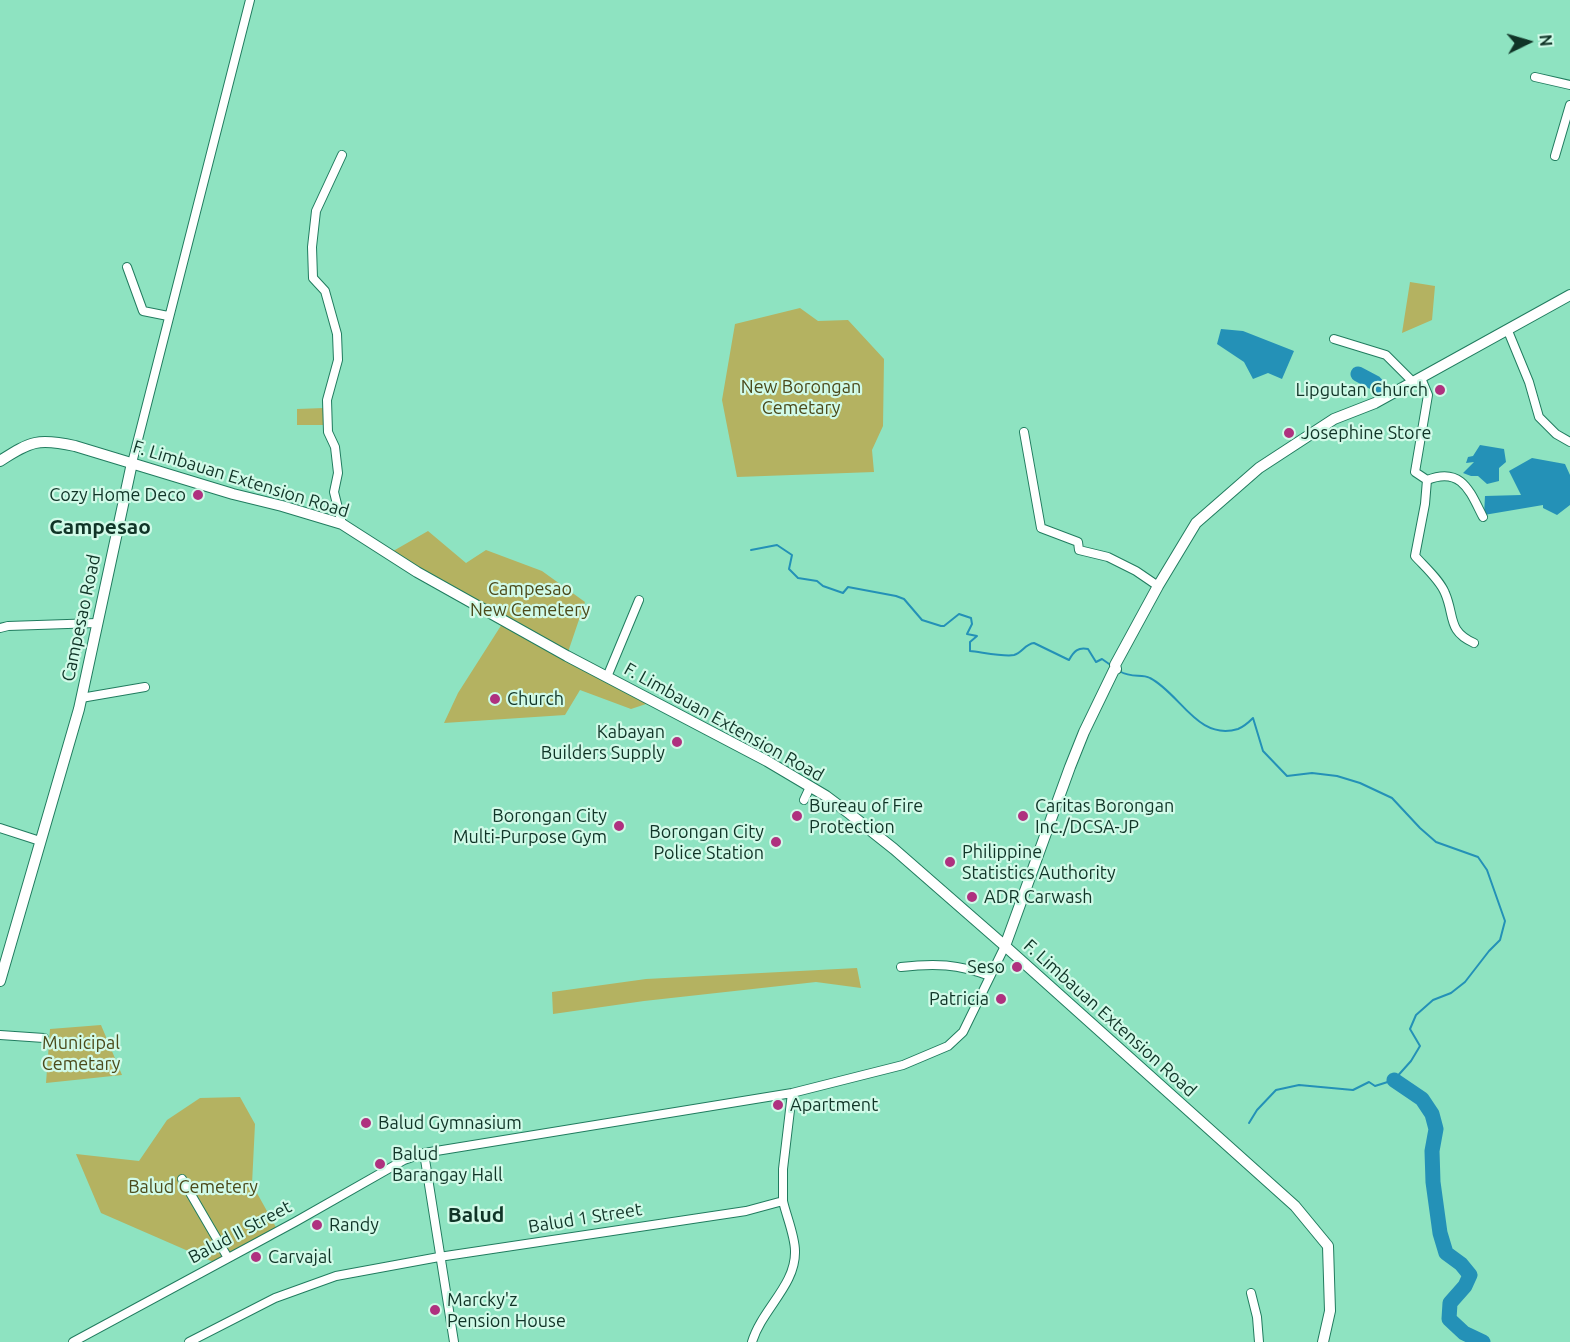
<!DOCTYPE html>
<html>
<head>
<meta charset="utf-8">
<style>
  body { margin:0 }
  #map { position:relative; width:1570px; height:1342px; overflow:hidden; background:#8ee3c1; font-family:Ubuntu,sans-serif }
  canvas { display:block }
  .north { position:absolute; left:1498px; top:12px; width:60px; height:60px; -webkit-text-stroke:4px #d1fae8; paint-order:stroke; rotate:85deg; font-size:16px; font-weight:700; line-height:24px; text-align:center; color:#103427 }
  .north::after { content:''; display:block; margin:auto; width:21px; height:27px; background:#103427; clip-path:polygon(50% 0,100% 100%,50% 72%,0 100%) }
</style>
</head>
<body>
<div id="map">
<canvas width="1570" height="1342"></canvas>
<div class="north">N</div>
</div>
<script>
const g = document.querySelector('canvas').getContext('2d');
g.lineJoin = 'round';
function fill(path, color) {
  g.fillStyle = color;
  g.fill(path, 'evenodd');
}
function stroke(path, color, width, dash) {
  g.strokeStyle = color;
  g.lineWidth = width;
  g.lineCap = dash ? 'butt' : 'round';
  g.setLineDash(dash || []);
  g.stroke(path);
}
function label(font, color, halo, rows, align = 'center') {
  g.font = font + ' Ubuntu,sans-serif';
  g.lineWidth = 4.5;
  g.setLineDash([]);
  g.textBaseline = 'middle';
  g.strokeStyle = halo;
  g.fillStyle = color;
  for (const [text, x, y, turn = 0] of rows) {
    g.save();
    g.translate(x, y);
    g.rotate((+turn || 0) * Math.PI / 180);
    g.textAlign = isNaN(turn) ? turn : align;
    if (halo) g.strokeText(text, 0, 0);
    g.fillText(text, 0, 0);
    g.restore();
  }
}
fill(new Path2D(`
  M1410,282L1435,286L1432,320L1402,333Z
  M800,308L818,321L848,320L884,359L883,426L872,450L874,472L737,477L722,400L735,324Z
  M324,408V425H297V409Z
  M428,531L466,563L486,550L542,571L585,602L567,655L388,554Z
  M502,624L649,703L631,709L580,690L565,715L444,723L458,693Z
  M857,968L861,988L816,982L644,1001L553,1014L552,992L646,979Z
  M101,1025L122,1075L46,1083L50,1029Z
  M240,1097L255,1124L252,1184L278,1231L218,1264L101,1213L76,1154L139,1161L167,1120L200,1098Z`), '#b4b261');
fill(new Path2D(`
  M1221,329L1243,331L1294,351L1282,379L1268,373L1253,379L1244,362L1217,344Z
  M1480,445L1504,449L1506,462L1499,468V481L1487,484L1478,476H1471L1463,473L1474,462L1466,463L1468,457L1473,456Z
  M1532,458L1565,464L1570,475V505L1557,515L1543,508V505L1484,515L1485,496L1521,495L1509,471Z`), '#2491b7');
stroke(new Path2D(`
  M751,550L777,545L792,555L789,569L798,578L817,581L823,586L843,593L848,587L896,596L904,599L922,620L941,626H944L959,614L971,618L972,624L967,634L977,636L970,642V651C981,652 1004,657 1014,655C1022,653 1025,644 1034,643L1069,660C1074,651 1078,647 1088,649L1096,662L1102,659L1112,666
  M1119,671C1133,679 1141,673 1150,678C1181,694 1197,741 1238,729C1243,727 1249,722 1253,718L1263,751L1287,776L1312,773L1337,776L1360,783L1392,798L1420,828L1436,842L1478,857L1487,870L1505,921L1500,940L1489,951L1465,982L1451,993L1433,1000L1416,1015L1410,1029L1420,1046L1411,1061L1394,1080L1375,1086L1369,1082L1353,1090L1299,1085L1276,1090L1257,1110L1249,1123`), '#2491b7', 2);
stroke(new Path2D(`
  M1358,374L1375,383L1384,392
  M1394,1080L1422,1099L1432,1114L1436,1129L1432,1151L1433,1182L1440,1233L1446,1253L1461,1264L1470,1275L1465,1286L1450,1303L1449,1319L1464,1333L1483,1342`), '#2491b7', 15);
const minor = new Path2D(`
  M1535,77L1570,85
  M1555,156L1570,105
  M127,267L143,311L168,316
  M1508,331L1529,382L1539,417L1556,434L1570,442
  M1334,339L1386,355L1413,382
  M1421,378L1428,395L1415,472L1427,480C1462,466 1470,492 1483,517
  M1024,432L1041,528L1078,542L1079,550L1108,557L1136,571L1158,586
  M132,463L250,0
  M1427,480L1425,504L1415,556C1424,566 1440,580 1445,593C1455,616 1447,631 1474,643
  M342,524L334,492L338,473L335,447L328,432L327,400L338,360L337,334L325,291L313,278L312,247L316,211L342,155
  M0,628L8,626L97,623
  M607,677L639,600
  M81,698L145,687
  M804,800L810,787
  M0,828L40,841
  M901,967C935,963 958,964 990,976
  M0,1035L44,1038
  M424,1153L454,1342
  M182,1179L228,1258
  M1251,1293L1257,1317L1259,1342
  M73,1342L295,1222L404,1160L424,1153L792,1093L903,1065L948,1046L963,1032L1005,946
  M189,1342L275,1298L336,1276L439,1257L746,1211L783,1201V1169L792,1093
  M752,1342C762,1309 796,1285 795,1251C795,1236 786,1215 783,1201`);
const tertiary = new Path2D(`
  M0,461C31,441 38,438 75,446L233,494L282,506L342,524L417,572L567,656L767,761L826,796L850,814L894,849L1005,946L1295,1206L1328,1246L1330,1311L1323,1342
  M1005,946L1070,767L1084,732L1114,670L1116,669L1115,665L1158,586L1196,523L1259,468L1334,419L1375,403L1570,295
  M0,981L79,709L132,463`);
stroke(minor, '#217c5f', 10);
stroke(tertiary, '#217c5f', 12);
stroke(minor, '#fff', 8);
stroke(tertiary, '#fff', 10);
for (const [x, y, r, color] of [
  [1440,390,6,"#af317f"],
  [1289,433,6,"#af317f"],
  [198,495,6,"#af317f"],
  [495,699,6,"#af317f"],
  [677,742,6,"#af317f"],
  [797,816,6,"#af317f"],
  [1023,816,6,"#af317f"],
  [619,826,6,"#af317f"],
  [776,842,6,"#af317f"],
  [950,862,6,"#af317f"],
  [972,897,6,"#af317f"],
  [1017,967,6,"#af317f"],
  [1001,999,6,"#af317f"],
  [778,1105,6,"#af317f"],
  [366,1123,6,"#af317f"],
  [380,1164,6,"#af317f"],
  [317,1225,6,"#af317f"],
  [256,1257,6,"#af317f"],
  [435,1310,6,"#af317f"]
]) {
  const dot = new Path2D();
  dot.arc(x, y, r, 0, 2 * Math.PI);
  g.fillStyle = color;
  g.fill(dot);
  stroke(dot, '#d1fae8', 2);
}
label('18px', '#4b4a1b', '#d1fae8', [
  ["New Borongan",801,387],
  ["Cemetary",801,408],
  ["Campesao",530,589],
  ["New Cemetery",530,610],
  ["Municipal",81,1043],
  ["Cemetary",81,1064],
  ["Balud Cemetery",193,1187]
]);
label('18px', '#103427', '#d1fae8', [
  ["Lipgutan Church",1428,390,"right"],
  ["Josephine Store",1301,433],
  ["Cozy Home Deco",186,495,"right"],
  ["Church",507,699],
  ["Kabayan",665,732,"right"],
  ["Builders Supply",665,753,"right"],
  ["Bureau of Fire",809,806],
  ["Protection",809,827],
  ["Caritas Borongan",1035,806],
  ["Inc./DCSA-JP",1035,827],
  ["Borongan City",607,816,"right"],
  ["Multi-Purpose Gym",607,837,"right"],
  ["Borongan City",764,832,"right"],
  ["Police Station",764,853,"right"],
  ["Philippine",962,852],
  ["Statistics Authority",962,873],
  ["ADR Carwash",984,897],
  ["Seso",1005,967,"right"],
  ["Patricia",989,999,"right"],
  ["Apartment",790,1105],
  ["Balud Gymnasium",378,1123],
  ["Balud",392,1154],
  ["Barangay Hall",392,1175],
  ["Randy",329,1225],
  ["Carvajal",268,1257],
  ["Marcky'z",447,1300],
  ["Pension House",447,1321]
], 'left');
label('18px', '#103427', '#d1fae8', [
  ["F. Limbauan Extension Road",241,479,17],
  ["Campesao Road",81,618,-78],
  ["F. Limbauan Extension Road",724,722,29],
  ["F. Limbauan Extension Road",1110,1018,42],
  ["Balud 1 Street",585,1218,-9],
  ["Balud II Street",240,1232,-28]
]);
label('bold 21px', '#103427', '#d1fae8', [
  ["Campesao",100,527],
  ["Balud",476,1215]
]);
</script>
</body>
</html>
